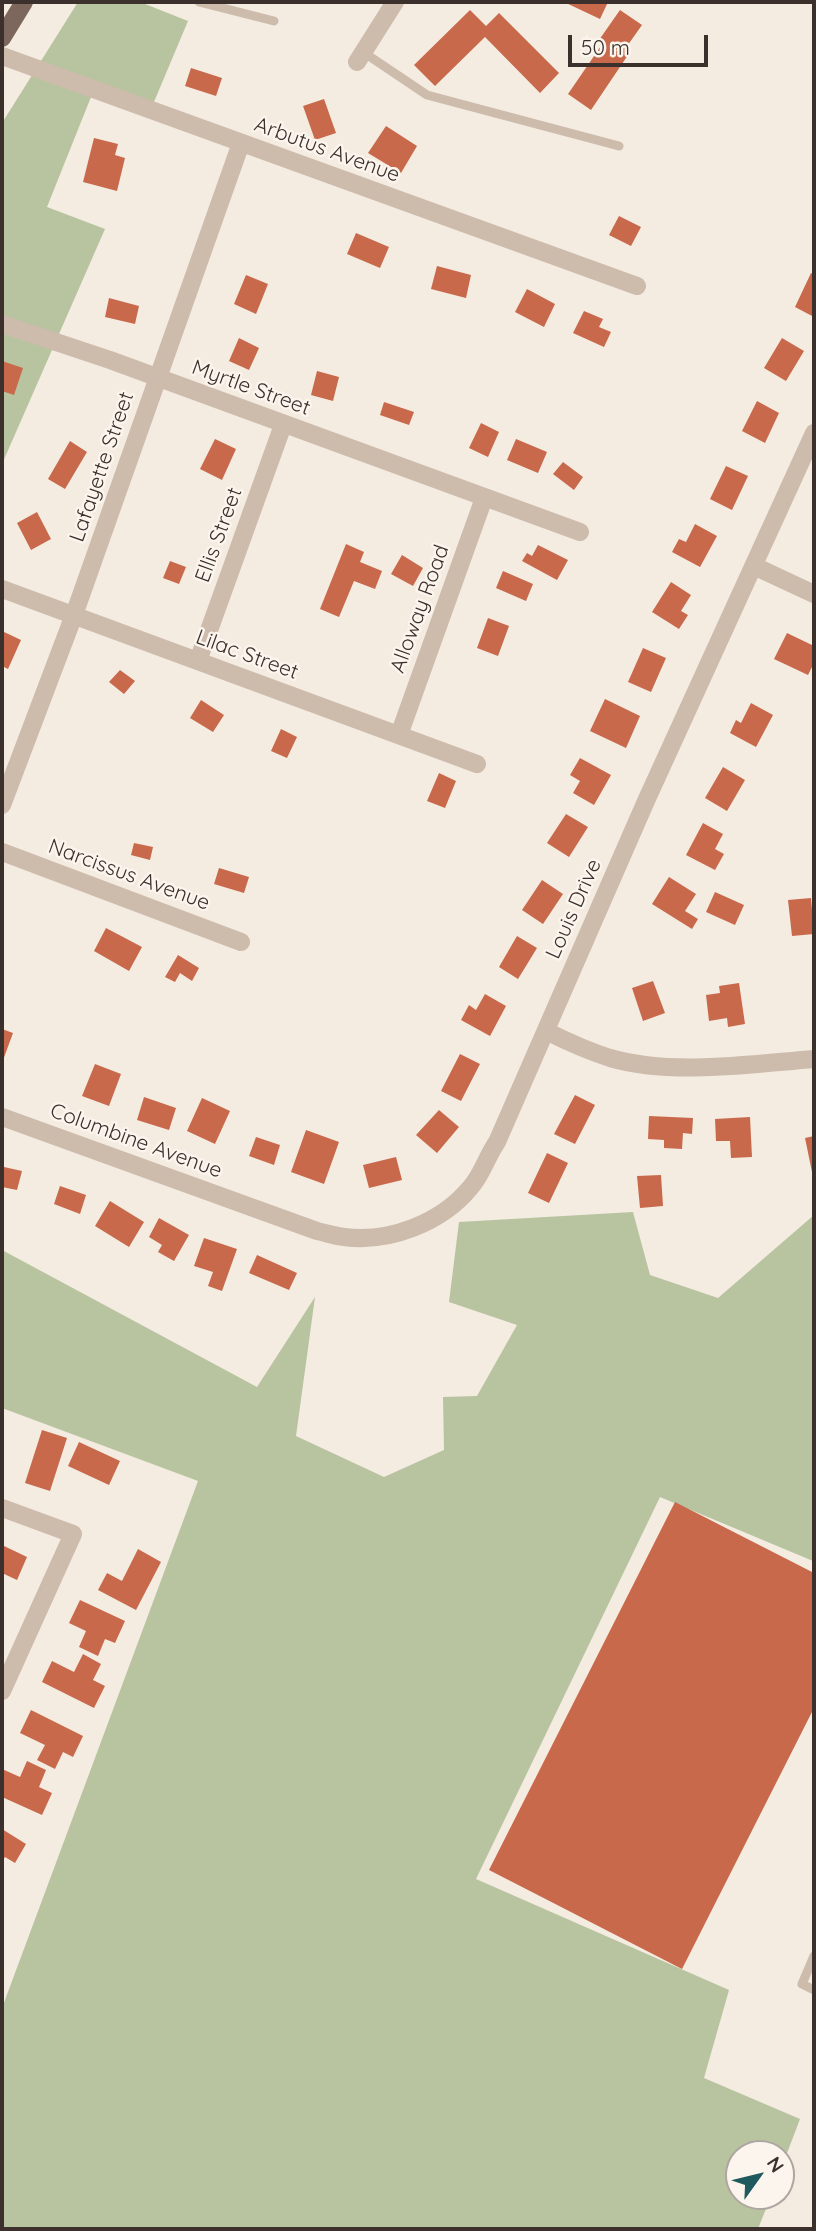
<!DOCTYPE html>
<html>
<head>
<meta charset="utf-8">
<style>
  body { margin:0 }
  #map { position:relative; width:816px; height:2231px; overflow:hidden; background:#f4ebe1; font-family:Quicksand,sans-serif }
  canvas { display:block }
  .frame { position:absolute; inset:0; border:4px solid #3b302b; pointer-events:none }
  .north { position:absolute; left:725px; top:2140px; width:70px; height:70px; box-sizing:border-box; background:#fbf5ee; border:2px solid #aea6a0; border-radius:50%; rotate:56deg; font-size:19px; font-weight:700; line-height:28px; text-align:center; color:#3b302b }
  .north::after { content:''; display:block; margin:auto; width:24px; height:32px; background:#1f5a5e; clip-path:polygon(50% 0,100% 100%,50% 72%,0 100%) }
  .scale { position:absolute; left:568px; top:35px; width:140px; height:32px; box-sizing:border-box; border:4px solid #3b302b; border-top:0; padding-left:9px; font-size:21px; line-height:24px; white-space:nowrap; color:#3b302b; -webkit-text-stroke:5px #fbf5ee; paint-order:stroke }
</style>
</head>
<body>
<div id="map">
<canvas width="816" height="2231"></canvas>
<div class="frame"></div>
<div class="north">N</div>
<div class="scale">50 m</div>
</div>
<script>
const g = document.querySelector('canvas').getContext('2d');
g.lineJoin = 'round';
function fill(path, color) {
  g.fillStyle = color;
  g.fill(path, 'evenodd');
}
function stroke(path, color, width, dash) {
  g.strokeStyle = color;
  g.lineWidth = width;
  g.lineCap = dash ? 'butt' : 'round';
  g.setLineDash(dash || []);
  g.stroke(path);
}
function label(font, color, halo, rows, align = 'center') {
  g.font = font + ' Quicksand,sans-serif';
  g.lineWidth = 5;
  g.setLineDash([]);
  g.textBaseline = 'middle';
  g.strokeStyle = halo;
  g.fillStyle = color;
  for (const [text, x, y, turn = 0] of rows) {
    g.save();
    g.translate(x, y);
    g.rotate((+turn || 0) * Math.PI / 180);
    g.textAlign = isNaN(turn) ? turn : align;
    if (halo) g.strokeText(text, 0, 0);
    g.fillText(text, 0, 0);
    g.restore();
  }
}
fill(new Path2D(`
  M78,2H140L188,21L151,109L93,92L47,207L105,229L2,464V123Z
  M633,1212L650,1275L718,1298L814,1215V1559L813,1561L660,1497L476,1879L729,1990L704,2078L800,2119L781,2169V2154H739V2196H771L758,2229H2V2008L198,1481L2,1408V1250L257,1387L315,1297L296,1436L384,1477L444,1450L443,1397L477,1396L517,1325L449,1302L459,1222Z`), '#b8c4a0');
fill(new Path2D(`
  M564,2H608L600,19Z
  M470,10L486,26L499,13L559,73L540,93L485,37L435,86L414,65Z
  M620,10L642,25L625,49L630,52L591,110L568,94L603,43L599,40Z
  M191,68L222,78L216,96L185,86Z
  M324,99L336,133L315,140L303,106Z
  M386,126L417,146L401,173L368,153Z
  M94,138L118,144L115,155L125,158L117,191L83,182Z
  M619,216L641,227L631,246L609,235Z
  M356,233L389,247L380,268L347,254Z
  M437,266L471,275L466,298L431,289Z
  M811,273L814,275V317L795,307Z
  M246,275L268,284L256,314L234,304Z
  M527,289L555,304L544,327L515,312Z
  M109,298L139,306L135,324L105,317Z
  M584,311L603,319L599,327L611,332L604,347L573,333Z
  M239,338L259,348L249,370L229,361Z
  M782,338L804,351L786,381L764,368Z
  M2,361L23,368L14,395L2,391Z
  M317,371L339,377L333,401L311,395Z
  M757,401L779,413L765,443L742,431Z
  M384,402L414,412L409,425L380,415Z
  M481,423L499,432L488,457L469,448Z
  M215,439L236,449L222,480L200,469Z
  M516,439L547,452L538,473L507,460Z
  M70,441L87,452L65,489L48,479Z
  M563,462L583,477L574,490L553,474Z
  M726,466L748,476L732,510L710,499Z
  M37,512L51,539L31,550L17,523Z
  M695,524L717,536L700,567L672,552L679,539L686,542Z
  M346,544L364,552L360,562L382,571L375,589L354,581L339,617L320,609Z
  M538,545L568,560L557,580L522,561L527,553L532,556Z
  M402,555L423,568L413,586L391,574Z
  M170,561L186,567L179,584L163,578Z
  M503,571L533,584L526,601L496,588Z
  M671,582L691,595L681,611L688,615L679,629L652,612Z
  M488,618L509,626L498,656L477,648Z
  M2,631L21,640L8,669L2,666Z
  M787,633L814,646V663L808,675L774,659Z
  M643,648L666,658L651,692L628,682Z
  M120,670L135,681L124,694L109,682Z
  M605,699L640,716L626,748L590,731Z
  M201,700L224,715L213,732L190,718Z
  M751,703L773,715L756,747L730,733L736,720L741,723Z
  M281,729L297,737L287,758L271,751Z
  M580,758L611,775L594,805L573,793L580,781L570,775Z
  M723,767L745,780L727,811L705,798Z
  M439,773L456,781L445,808L427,801Z
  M566,814L588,827L569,857L547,843Z
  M703,823L723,834L715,849L724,854L715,870L686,855Z
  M134,843L153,847L150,860L131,855Z
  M219,868L249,877L244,893L214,884Z
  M669,877L696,894L685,911L698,919L692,929L652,904Z
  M542,880L563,894L543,924L522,910Z
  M715,892L744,905L735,925L706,912Z
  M811,898L814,934L792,936L788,900Z
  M106,928L142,947L129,971L94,951Z
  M517,936L537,948L518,979L499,967Z
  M178,955L199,968L192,981L180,973L175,982L165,977Z
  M653,981L665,1013L643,1021L632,988Z
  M739,983L745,1024L728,1027L727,1018L709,1021L706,995L720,993L719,986Z
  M485,994L506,1006L490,1036L461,1020L469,1005L476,1010Z
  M2,1029L13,1033L2,1063Z
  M460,1054L480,1064L461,1101L441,1091Z
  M95,1064L121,1074L109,1106L82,1096Z
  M575,1095L595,1105L575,1144L554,1134Z
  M144,1097L176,1108L169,1130L137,1120Z
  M202,1098L230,1111L215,1144L187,1131Z
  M439,1110L459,1127L437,1153L416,1135Z
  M649,1116L693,1118L692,1134L683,1133L682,1149L664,1148V1140L648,1139Z
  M750,1117L752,1157L731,1158L730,1141H716L715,1119Z
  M306,1130L339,1142L324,1184L291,1172Z
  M814,1136V1171L812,1172L805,1138Z
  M256,1137L280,1145L274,1165L249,1156Z
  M547,1153L568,1163L549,1203L528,1193Z
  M396,1157L402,1180L369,1188L363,1165Z
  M4,1167L22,1171L17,1190L2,1187Z
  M661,1175L663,1206L640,1208L637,1176Z
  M60,1186L86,1195L80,1214L54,1204Z
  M110,1201L144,1222L129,1247L95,1226Z
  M159,1218L189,1235L174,1261L158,1252L162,1245L149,1237Z
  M204,1238L237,1249L222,1291L208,1286L213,1272L194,1266Z
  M257,1255L297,1273L289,1290L249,1273Z
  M42,1430L67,1438L50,1491L25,1483Z
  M79,1442L120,1461L109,1485L68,1466Z
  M675,1502L814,1573V1708L682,1969L489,1870Z
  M2,1545L27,1557L17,1580L2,1573Z
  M138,1549L161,1562L136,1610L98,1590L107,1573L122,1581Z
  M80,1600L125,1621L115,1643L105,1639L98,1656L79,1647L86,1631L69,1623Z
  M83,1654L101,1664L93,1680L105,1686L94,1708L42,1682L52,1661L74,1672Z
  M31,1710L83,1736L73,1757L63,1752L55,1769L37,1760L45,1745L20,1733Z
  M27,1761L46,1770L39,1787L52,1793L42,1815L2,1797V1769L20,1777Z
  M2,1829L26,1844L15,1863L5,1857L2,1862Z`), '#c8694b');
stroke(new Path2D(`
  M199,2L274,21
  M363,52L427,95L619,146
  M814,1956L802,1984L814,1990`), '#cdbbac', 9);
stroke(new Path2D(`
  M2,56L637,286
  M357,62L395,2
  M2,324L110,360L580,532
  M754,566L814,594
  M2,589L477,764
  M198,661L283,425
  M399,735L484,498
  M2,805L74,615L241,143
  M2,852L241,942
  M546,1031C566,1041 588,1051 610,1058C672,1076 751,1064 814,1059
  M2,1117L317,1231C326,1233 335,1236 344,1237C389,1243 441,1223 470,1188C482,1175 487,1156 497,1142L646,801L814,433
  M2,1508L73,1534L2,1691`), '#cdbbac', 18);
stroke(new Path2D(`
  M2,38L24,2`), '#7d675c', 18);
label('21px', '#3b302b', '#fbf5ee', [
  ["Arbutus Avenue",327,150,20],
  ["Myrtle Street",251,388,20],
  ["Lafayette Street",102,467,-71],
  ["Ellis Street",219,535,-70],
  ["Alloway Road",420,609,-70],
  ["Lilac Street",247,655,20],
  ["Narcissus Avenue",129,875,20],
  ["Louis Drive",574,909,-66],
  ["Columbine Avenue",136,1141,20]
]);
</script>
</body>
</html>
